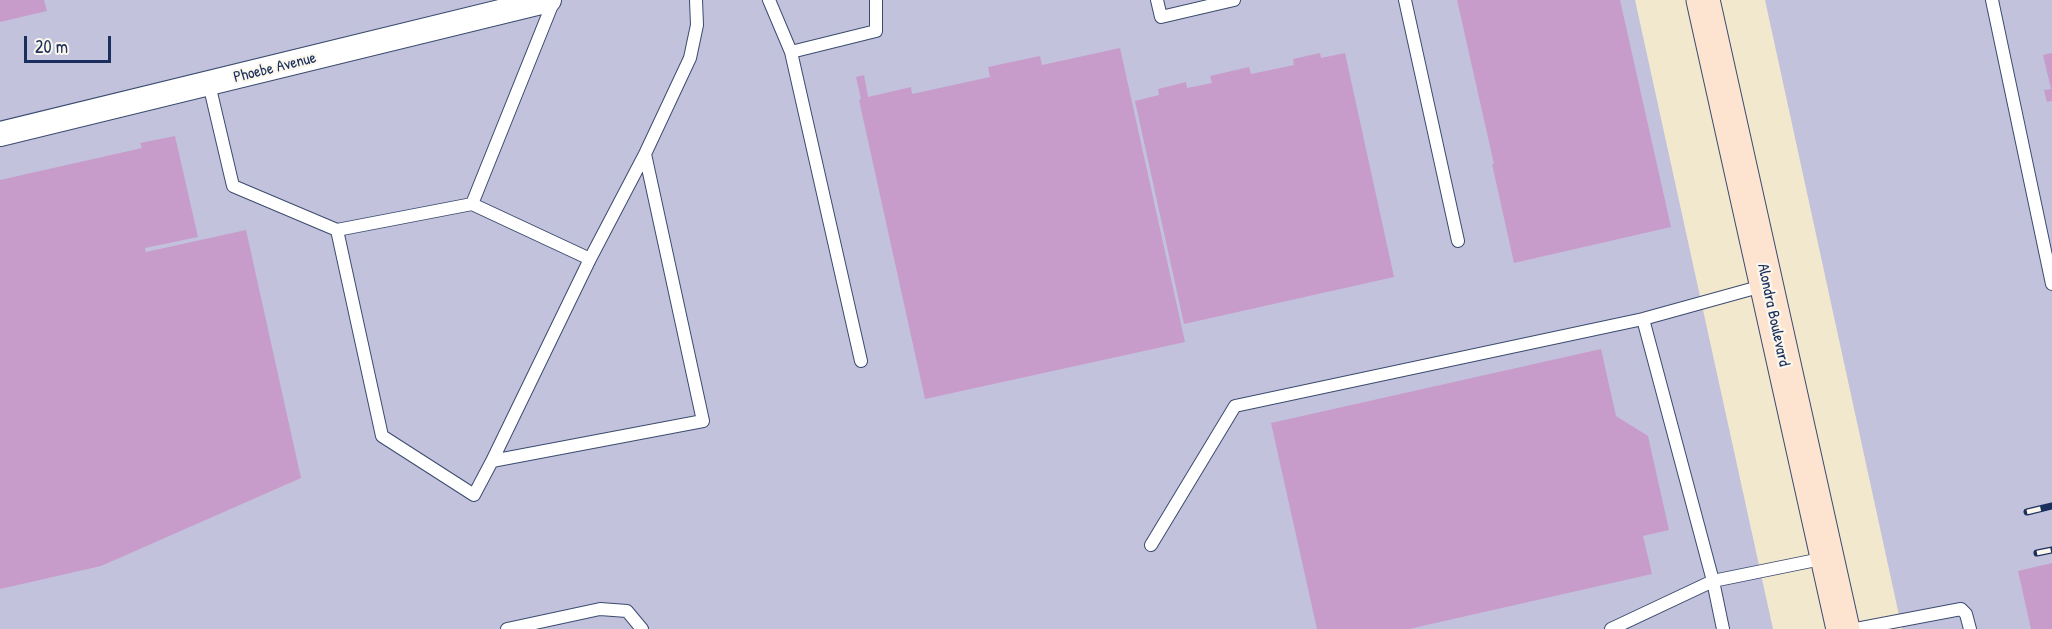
<!DOCTYPE html>
<html>
<head>
<meta charset="utf-8">
<style>
  body { margin:0 }
  #map { position:relative; width:2052px; height:629px; overflow:hidden; background:#f1e8ce; font-family:"Patrick Hand",sans-serif }
  canvas { display:block }
  .scale { position:absolute; left:24px; top:36px; width:87px; height:27px; box-sizing:border-box; border:3px solid #1b2f5e; border-top:0; padding-left:8px; font-size:18px; line-height:21px; white-space:nowrap; color:#1b2f5e; -webkit-text-stroke:4px #fbf7ec; paint-order:stroke }
</style>
</head>
<body>
<div id="map">
<canvas width="2052" height="629"></canvas>
<div class="scale">20 m</div>
</div>
<script>
const g = document.querySelector('canvas').getContext('2d');
g.lineJoin = 'round';
function fill(path, color) {
  g.fillStyle = color;
  g.fill(path, 'evenodd');
}
function stroke(path, color, width, dash) {
  g.strokeStyle = color;
  g.lineWidth = width;
  g.lineCap = dash ? 'butt' : 'round';
  g.setLineDash(dash || []);
  g.stroke(path);
}
function label(font, color, halo, rows, align = 'center') {
  g.font = font + ' "Patrick Hand",sans-serif';
  g.lineWidth = 4.5;
  g.setLineDash([]);
  g.textBaseline = 'middle';
  g.strokeStyle = halo;
  g.fillStyle = color;
  for (const [text, x, y, turn = 0] of rows) {
    g.save();
    g.translate(x, y);
    g.rotate((+turn || 0) * Math.PI / 180);
    g.textAlign = isNaN(turn) ? turn : align;
    if (halo) g.strokeText(text, 0, 0);
    g.fillText(text, 0, 0);
    g.restore();
  }
}
fill(new Path2D(`
  M0,0H1635L1773,629H0Z
  M1765,0H2052V629H1902Z`), '#c2c2dc');
fill(new Path2D(`
  M0,0H44L47,11L0,22Z
  M1457,0H1620L1671,227L1514,263L1492,164H1494Z
  M1120,48L1185,342L925,399L859,100L861,99L856,77L864,75L868,97L911,87L912,94L990,77L988,67L1040,56L1042,65Z
  M1320,53L1321,58L1345,53L1394,277L1184,324L1135,101L1159,95L1158,89L1186,82L1187,88L1212,83L1210,76L1249,67L1251,74L1294,65L1293,59Z
  M2052,53V101L2047,102L2044,90L2051,89L2043,55Z
  M175,136L198,237L145,248L146,252L246,230L301,478L101,566L0,589V180L142,148L140,143Z
  M1601,349L1616,416L1648,436L1669,530L1643,536L1652,574L1409,629H1317L1271,423Z
  M2052,563V629H2031L2018,571Z`), '#c89cca');
const service = new Path2D(`
  M769,0L791,52L861,361
  M1157,0L1161,17L1234,0
  M1405,0L1458,241
  M1992,0L2052,284
  M791,52L876,31V0
  M209,84L233,186L337,230L472,204L590,259L492,461L703,421L645,154L690,58L697,25L696,0
  M472,204L554,0
  M337,230L382,436L474,495L492,461
  M590,259L645,154
  M1643,319L1766,285
  M1151,545L1235,406L1643,319L1713,581L1611,629
  M507,629L600,609L627,611L642,629
  M1723,629L1713,581L1826,558
  M1856,629L1961,609L1966,614L1970,629`);
const minor = new Path2D(`
  M0,134L549,0`);
const secondary = new Path2D(`
  M1703,0L1843,629`);
stroke(service, '#3b4b6f', 14);
stroke(minor, '#3b4b6f', 26);
stroke(secondary, '#3b4b6f', 35);
stroke(service, '#fff', 12);
stroke(minor, '#fff', 24);
stroke(secondary, '#fde4d0', 33);
const rail = new Path2D(`
  M2027,512L2052,506
  M2037,553L2052,550`);
stroke(rail, '#1b2f5e', 7);
stroke(rail, '#fbf7ec', 4.5, [14]);
label('16px', '#1b2f5e', '#fbf7ec', [
  ["Phoebe Avenue",275,68,-14],
  ["Alondra Boulevard",1773,315,78]
]);
</script>
</body>
</html>
